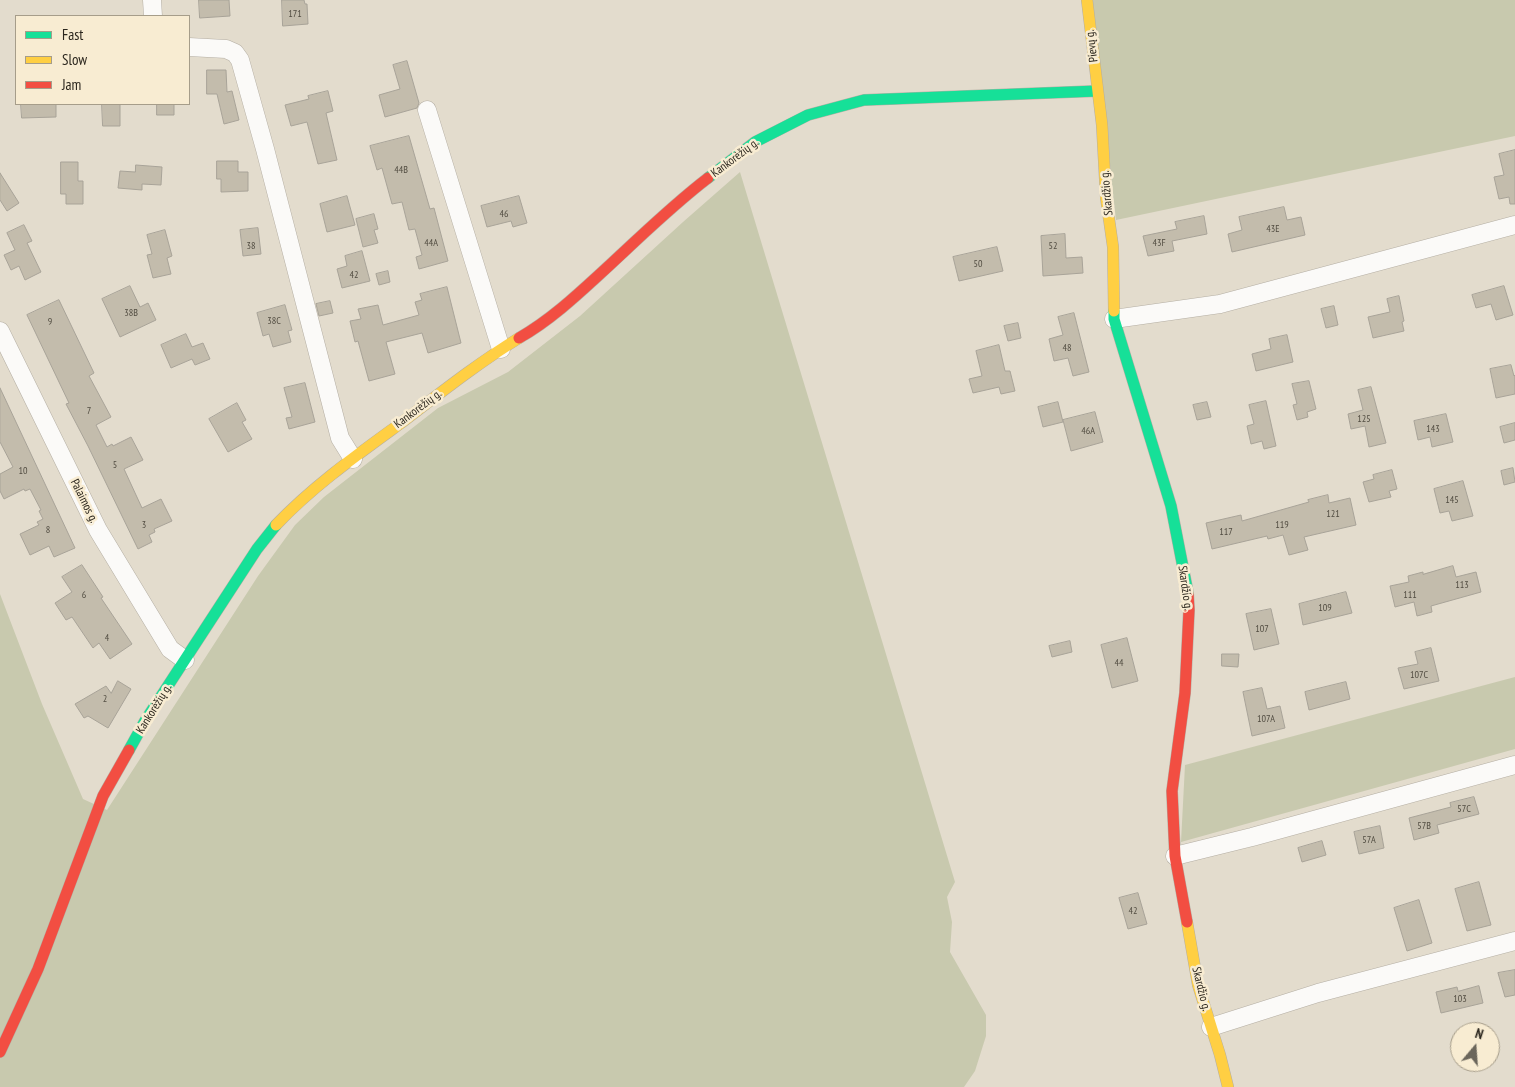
<!DOCTYPE html>
<html>
<head>
<meta charset="utf-8">
<style>
  body { margin:0 }
  #map { position:relative; width:1515px; height:1087px; overflow:hidden; background:#e3dccd; font-family:"PT Sans Narrow",sans-serif }
  canvas { display:block }
  .legend { position:absolute; left:15px; top:15px; width:175px; height:90px; box-sizing:border-box; background:#f8ecd2; border:1px solid #a69d8a; margin:0; padding:6px 9px; list-style:none; font-size:15px; color:#2b261d }
  .legend li { display:flex; align-items:center; gap:10px; height:25px }
  .legend b { width:25px; border:1px solid #a69d8a }
  .north { position:absolute; left:1450px; top:1022px; width:50px; height:50px; box-sizing:border-box; background:#f8ecd2; border:1px solid #a69d8a; border-radius:50%; rotate:18deg; font-size:14px; font-weight:700; line-height:20px; text-align:center; color:#2b261d }
  .north::after { content:''; display:block; margin:auto; width:18px; height:22px; background:#6b665b; clip-path:polygon(50% 0,100% 100%,50% 72%,0 100%) }
</style>
</head>
<body>
<div id="map">
<canvas width="1515" height="1087"></canvas>
<ul class="legend">
<li><b style="height:6px;background:#16e098"></b>Fast</li>
<li><b style="height:6px;background:#ffcf43"></b>Slow</li>
<li><b style="height:6px;background:#f24e42"></b>Jam</li>
</ul>
<div class="north">N</div>
</div>
<script>
const g = document.querySelector('canvas').getContext('2d');
g.lineJoin = 'round';
function fill(path, color) {
  g.fillStyle = color;
  g.fill(path, 'evenodd');
}
function stroke(path, color, width, dash) {
  g.strokeStyle = color;
  g.lineWidth = width;
  g.lineCap = dash ? 'butt' : 'round';
  g.setLineDash(dash || []);
  g.stroke(path);
}
function label(font, color, halo, rows, align = 'center') {
  g.font = font + ' "PT Sans Narrow",sans-serif';
  g.lineWidth = 5;
  g.setLineDash([]);
  g.textBaseline = 'middle';
  g.strokeStyle = halo;
  g.fillStyle = color;
  for (const [text, x, y, turn = 0] of rows) {
    g.save();
    g.translate(x, y);
    g.rotate((+turn || 0) * Math.PI / 180);
    g.textAlign = isNaN(turn) ? turn : align;
    if (halo) g.strokeText(text, 0, 0);
    g.fillText(text, 0, 0);
    g.restore();
  }
}
fill(new Path2D(`
  M1092,0H1515V136L1116,220Z
  M740,172L955,882L947,897L952,922L950,952L986,1015V1036L975,1071L964,1087H0V594L42,704L83,799L107,810L258,576L295,525L324,497L438,408L508,372L580,316L683,222Z
  M1515,677V749L1181,842L1185,765Z`), '#c8c9ae');
const building = new Path2D(`
  M199,0H229L230,16L200,18Z
  M282,0H304L305,4H307L308,24L283,26Z
  M407,61L419,103L417,108L385,117L379,95L400,89L393,65Z
  M207,70H226L227,92L232,91L239,120L224,124L217,94H207Z
  M328,91L333,111L326,113L337,160L318,164L307,122L291,126L285,105L309,99L308,96Z
  M21,104H56V117L22,118Z
  M102,104H120V126H103Z
  M157,104H174V115H157Z
  M409,136L430,209L434,208L448,261L419,269L416,257L422,255L415,229L409,230L402,202L392,204L382,168L377,170L370,146Z
  M1515,150V204H1510L1509,197L1499,199L1494,177L1504,175L1499,154Z
  M217,161H238V172H248V191L221,192V179H217Z
  M61,162H78V181H83V204H66V194H61Z
  M136,165L162,167L161,185L142,184V190L118,188L120,171L135,172Z
  M0,173L19,203L7,211L0,200Z
  M347,196L355,225L327,232L320,204Z
  M519,196L527,223L513,227L511,221L487,227L481,206Z
  M1284,207L1287,220L1301,217L1305,235L1232,252L1228,234L1242,230L1239,217Z
  M374,214L378,229L374,230L378,243L363,247L356,219Z
  M1204,216L1207,234L1172,241L1174,251L1148,256L1143,236L1177,229L1175,222Z
  M24,225L32,241L27,243L41,272L25,280L19,266L11,270L4,255L15,250L7,233Z
  M258,228L261,254L243,256L240,230Z
  M165,230L172,256L167,258L171,274L153,278L147,255L152,254L147,235Z
  M1065,234L1066,258L1082,257L1083,273L1043,276L1041,236Z
  M997,247L1003,271L959,281L953,257Z
  M362,251L370,281L342,288L337,269L347,266L345,256Z
  M388,271L390,282L379,285L376,274Z
  M130,286L140,307L148,303L156,320L120,337L102,299Z
  M1504,286L1513,315L1496,320L1491,304L1476,308L1472,295Z
  M447,287L461,343L428,353L422,333L386,342L395,374L369,381L358,341L355,342L350,321L361,319L358,309L378,305L383,325L419,315L415,302L422,300L420,294Z
  M1399,296L1404,321L1402,322L1404,331L1373,338L1368,317L1390,312L1387,299Z
  M59,300L94,373L89,376L111,417L96,425L107,447L112,444L113,446L131,437L143,460L124,469L142,508L161,499L172,521L154,529L155,532L149,535L152,542L138,549L88,446L66,404L69,403L27,315Z
  M330,301L333,313L319,316L316,304Z
  M285,305L292,330L288,331L291,342L273,347L269,334L263,336L257,313Z
  M1334,306L1338,325L1326,328L1321,309Z
  M1074,313L1089,372L1073,376L1068,358L1054,361L1049,339L1063,335L1058,317Z
  M1018,323L1021,338L1008,341L1004,326Z
  M186,334L192,347L203,343L210,359L195,365L192,359L171,368L161,345Z
  M1287,335L1293,362L1256,371L1252,354L1271,349L1269,339Z
  M999,345L1005,371H1010L1015,391L1001,394L999,387L973,393L969,379L982,376L976,351Z
  M1511,365L1514,376L1515,375V394L1496,398L1490,369Z
  M1309,381L1316,409L1307,412L1308,417L1297,420L1293,405L1297,404L1292,384Z
  M305,383L315,422L289,429L286,418L292,417L284,388Z
  M1371,387L1386,443L1369,447L1365,426L1351,429L1348,414L1363,410L1358,390Z
  M0,388L75,548L54,557L49,546L30,555L20,534L39,525L37,522L43,519L39,511L41,510L30,489L25,491L24,489L4,499L0,491V474L13,467L0,442Z
  M1266,401L1276,446L1264,449L1262,441L1251,444L1247,426L1254,424L1249,405Z
  M1058,402L1063,422L1043,427L1038,407Z
  M1207,402L1211,417L1197,420L1193,405Z
  M237,403L246,420L242,422L252,439L228,452L209,419Z
  M1095,412L1103,442L1071,451L1063,420Z
  M1446,414L1453,442L1432,447L1430,437L1418,440L1414,421Z
  M1515,423V440L1504,443L1500,427Z
  M1513,468L1515,482L1504,485L1501,471Z
  M1392,470L1397,489L1389,491L1391,497L1369,502L1363,482L1374,479L1373,475Z
  M1463,481L1473,516L1452,521L1449,511L1440,513L1434,489Z
  M1328,495L1329,503L1350,498L1356,525L1304,537L1308,550L1289,555L1283,535L1268,539L1267,536L1212,549L1206,523L1241,515L1242,521L1309,502L1308,500Z
  M82,565L103,597L101,598L132,644L110,659L99,643L93,648L72,617L66,620L55,603L72,592L62,577Z
  M1453,566L1456,577L1476,572L1481,592L1431,606L1432,612L1417,616L1414,602L1395,607L1390,586L1409,582L1408,576L1423,572V574Z
  M1346,592L1352,613L1303,625L1299,604Z
  M1271,609L1279,644L1254,650L1246,614Z
  M1127,638L1138,681L1112,688L1101,645Z
  M1070,641L1072,652L1052,657L1049,646Z
  M1431,648L1439,681L1404,689L1398,668L1418,664L1415,652Z
  M1222,654H1239L1238,667L1222,666Z
  M118,681L131,689L108,728L88,716L84,718L75,704L106,686L111,693Z
  M1346,682L1350,699L1309,710L1305,692Z
  M1262,688L1267,709L1280,706L1285,728L1252,736L1243,692Z
  M1474,797L1479,814L1437,825L1439,833L1414,840L1409,818L1451,807L1450,803Z
  M1380,826L1384,848L1359,854L1354,832Z
  M1322,841L1326,855L1302,862L1298,848Z
  M1479,882L1491,925L1467,931L1455,889Z
  M1138,893L1147,924L1128,929L1119,898Z
  M1419,900L1432,943L1407,951L1394,908Z
  M1515,970V995L1505,997L1498,973Z
  M1479,986L1483,1003L1441,1013L1436,992L1457,987L1458,991Z`);
fill(building, '#c3bcac');
stroke(building, '#a8a398', 1);
const street = new Path2D(`
  M152,0L153,16
  M189,47L226,49L235,53L240,60L265,149L340,438L353,459
  M427,110L501,349
  M1114,319L1220,304L1515,225
  M0,331L98,530L170,649L185,660
  M1175,856L1252,837L1515,765
  M1211,1027L1318,993L1515,941`);
const fast = new Path2D(`
  M708,178L755,142L808,115L864,100L1097,91
  M1114,311V319L1171,506L1188,593
  M129,750L145,721L257,549L276,525`);
const slow = new Path2D(`
  M1087,0L1102,125L1106,198L1113,247L1114,311
  M276,525C313,486 357,455 401,423C439,394 478,363 519,338
  M1187,922L1198,985L1220,1055L1228,1087`);
const jam = new Path2D(`
  M519,338C549,321 575,297 600,274C636,241 670,207 708,178
  M1187,922L1175,856L1172,791L1185,693L1189,610L1188,593
  M0,1052L38,969L103,796L129,750`);
stroke(street, '#b4aea3', 19);
stroke(fast, '#b4aea3', 12);
stroke(slow, '#b4aea3', 12);
stroke(jam, '#b4aea3', 12);
stroke(street, '#fbfaf8', 18);
stroke(fast, '#16e098', 11);
stroke(slow, '#ffcf43', 11);
stroke(jam, '#f24e42', 11);
label('10px', '#514c41', null, [
  ["171",295,14],
  ["44B",401,170],
  ["46",504,214],
  ["43E",1273,229],
  ["44A",431,243],
  ["43F",1159,243],
  ["38",251,246],
  ["52",1053,246],
  ["50",978,264],
  ["42",354,275],
  ["38B",131,313],
  ["38C",274,321],
  ["9",50,322],
  ["48",1067,348],
  ["7",89,411],
  ["125",1364,419],
  ["143",1433,429],
  ["46A",1088,431],
  ["5",115,465],
  ["10",23,471],
  ["145",1452,500],
  ["121",1333,514],
  ["3",144,525],
  ["119",1282,525],
  ["8",48,530],
  ["117",1226,532],
  ["113",1462,585],
  ["6",84,595],
  ["111",1410,595],
  ["109",1325,608],
  ["107",1262,629],
  ["4",107,638],
  ["44",1119,663],
  ["107C",1419,675],
  ["2",105,699],
  ["107A",1266,719],
  ["57C",1464,809],
  ["57B",1424,826],
  ["57A",1369,840],
  ["42",1133,911],
  ["103",1460,999]
]);
label('12px', '#2b261d', '#f8ecd2', [
  ["Pievų g.",1092,46,-97],
  ["Kankorėžių g.",735,158,-37],
  ["Skardžio g.",1107,193,-95],
  ["Kankorėžių g.",418,409,-37],
  ["Palaimos g.",84,501,64],
  ["Skardžio g.",1185,588,82],
  ["Kankorėžių g.",154,709,-58],
  ["Skardžio g.",1201,989,76]
]);
</script>
</body>
</html>
